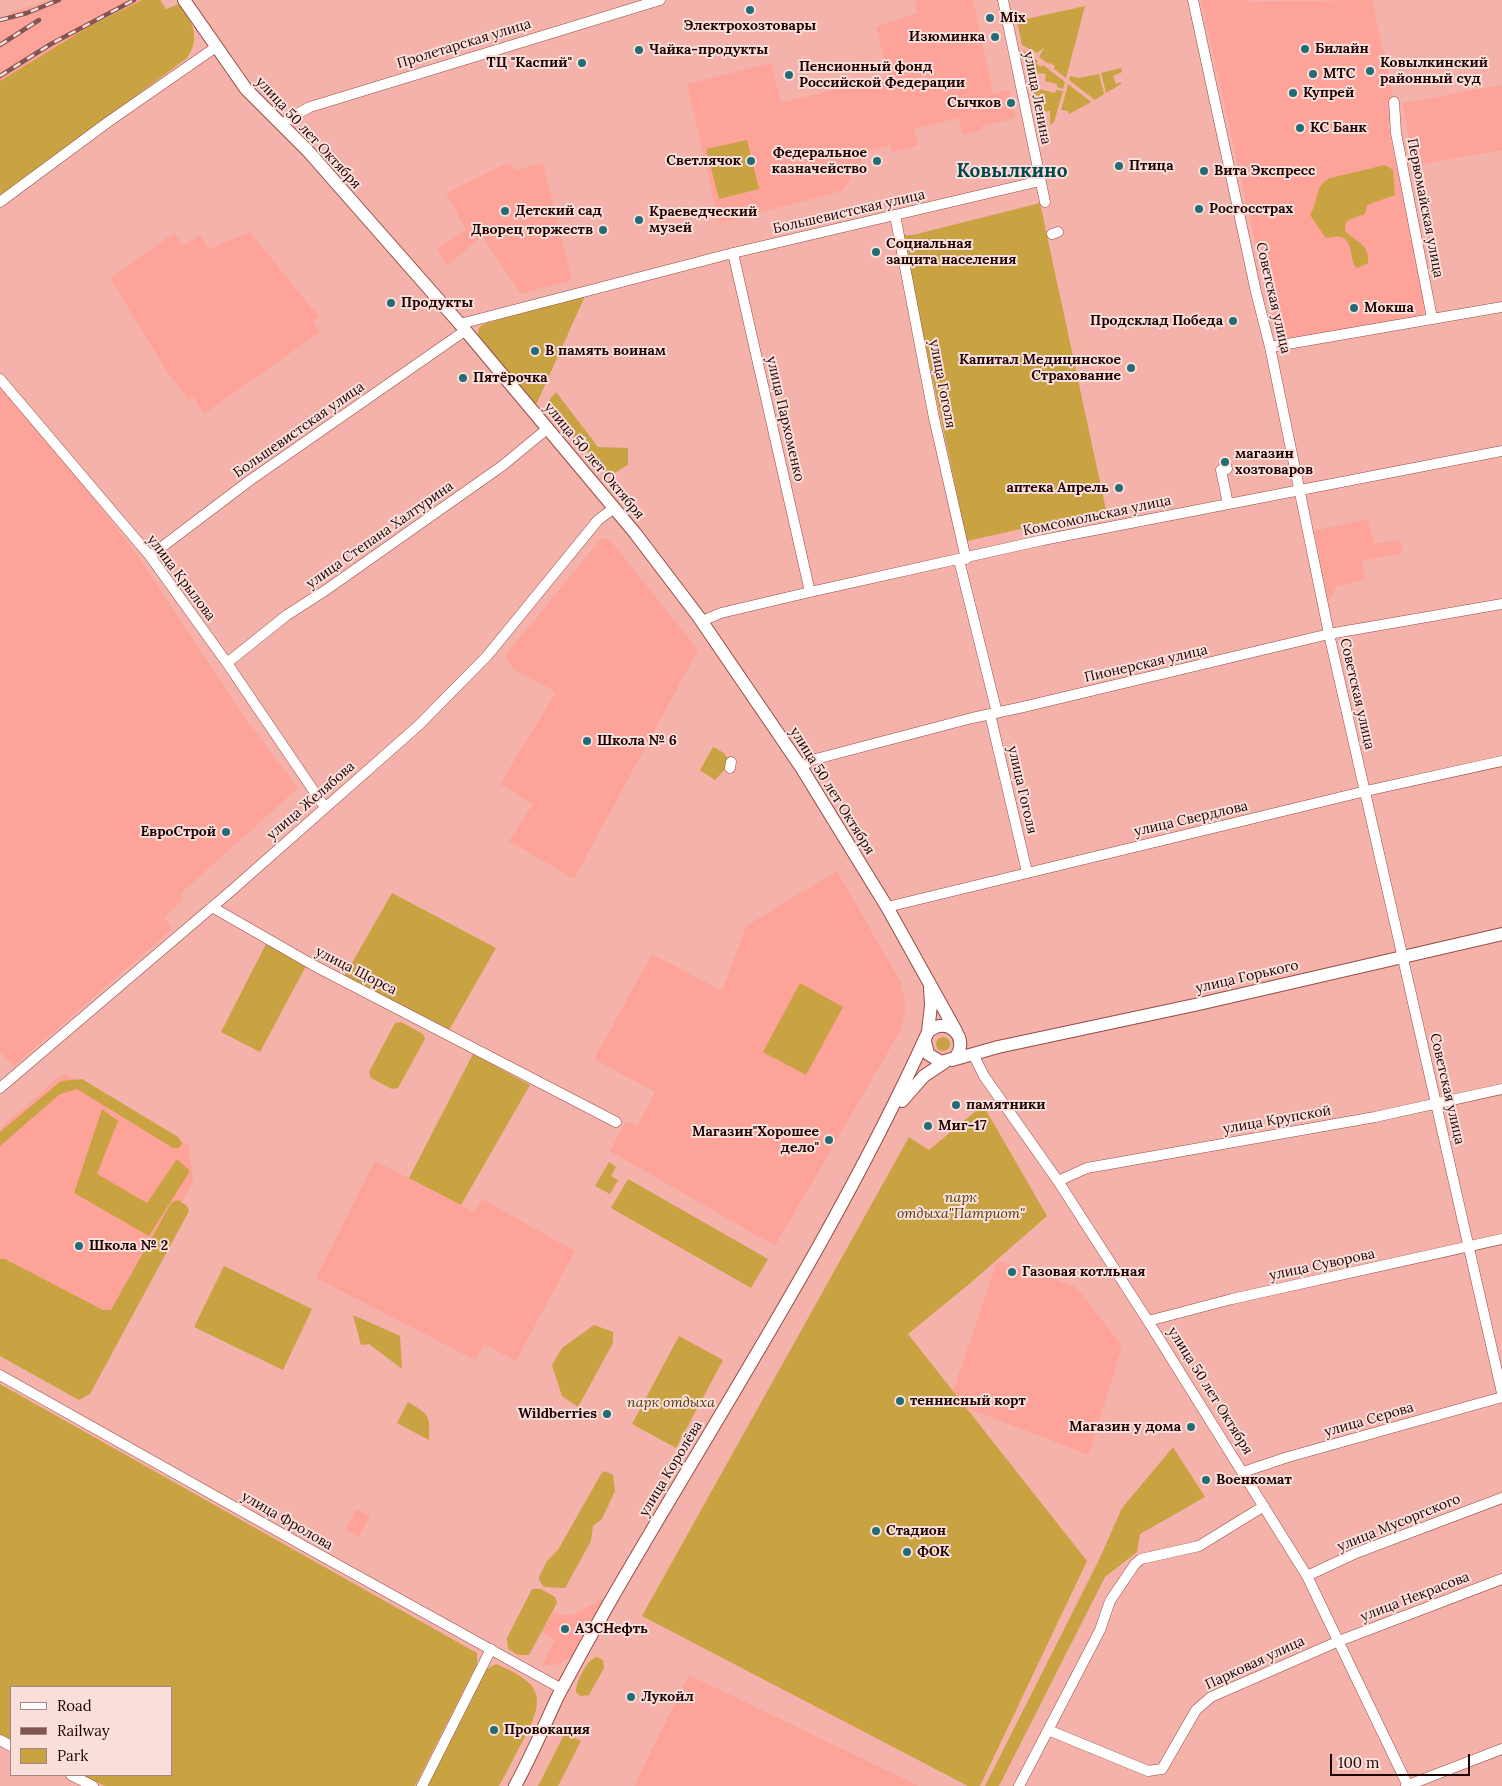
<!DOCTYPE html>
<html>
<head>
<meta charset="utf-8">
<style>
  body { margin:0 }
  #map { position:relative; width:1502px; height:1786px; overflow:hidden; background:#f5b2aa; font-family:Lora,serif }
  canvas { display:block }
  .legend { position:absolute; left:10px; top:1686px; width:162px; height:90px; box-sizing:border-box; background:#fadfdb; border:1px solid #a28785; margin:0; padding:6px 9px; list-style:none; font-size:15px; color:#1e0303 }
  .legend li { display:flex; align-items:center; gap:10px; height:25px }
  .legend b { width:25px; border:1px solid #a28785 }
  .scale { position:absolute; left:1330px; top:1754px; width:140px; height:22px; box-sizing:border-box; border:2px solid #1e0303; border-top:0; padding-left:6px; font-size:15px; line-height:18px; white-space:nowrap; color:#1e0303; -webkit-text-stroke:4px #fadfdb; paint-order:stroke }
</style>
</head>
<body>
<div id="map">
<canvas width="1502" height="1786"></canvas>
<ul class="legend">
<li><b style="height:6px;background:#fff"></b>Road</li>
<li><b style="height:6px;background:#835552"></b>Railway</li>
<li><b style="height:14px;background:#c9a242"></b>Park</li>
</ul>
<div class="scale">100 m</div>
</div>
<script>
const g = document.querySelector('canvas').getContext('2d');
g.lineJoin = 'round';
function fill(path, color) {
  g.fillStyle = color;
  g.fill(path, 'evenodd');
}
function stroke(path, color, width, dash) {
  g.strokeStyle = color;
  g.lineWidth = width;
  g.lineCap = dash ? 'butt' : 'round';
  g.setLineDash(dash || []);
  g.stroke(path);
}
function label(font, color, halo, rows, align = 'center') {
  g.font = font + ' Lora,serif';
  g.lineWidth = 4;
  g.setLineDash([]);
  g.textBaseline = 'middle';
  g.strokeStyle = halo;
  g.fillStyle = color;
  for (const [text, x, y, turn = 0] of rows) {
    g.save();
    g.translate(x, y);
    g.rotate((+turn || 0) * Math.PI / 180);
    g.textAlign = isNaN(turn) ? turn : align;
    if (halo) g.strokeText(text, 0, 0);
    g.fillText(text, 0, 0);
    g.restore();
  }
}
fill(new Path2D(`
  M49,0H142L88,27L0,81V23L11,20L9,13Z
  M915,0H973L993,94L1009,90L1016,118L982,126V130L963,135L959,118L914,129L918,146L892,152L890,145L859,153L863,170L850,174L851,179L842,191L719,223L687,84L771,63L781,103L889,76L876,27L917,13Z
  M1201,0H1249V2L1372,0L1394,102L1388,127L1425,299L1426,307L1422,316L1281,341L1277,340Z
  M1502,85V150L1413,166L1403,103Z
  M507,163L517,170L543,163L572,280L521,294L482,236L447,266L436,249L466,230L446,193Z
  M250,232L319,317L313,322L320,332L204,414L193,397L188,400L166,370L110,278L174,233L183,246L200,235L209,249Z
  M0,388L60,455L138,556L243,715L298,788L180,894L184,899L164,917L171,926V930L14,1066L0,1051Z
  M1368,519L1374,544L1400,540L1403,553L1362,561L1365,580L1337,586L1328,601L1314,531Z
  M605,538L610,540L698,650L574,879L509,841L533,804L500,784L556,692L513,669L505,656L600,540Z
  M837,871L901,983L906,1007L900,1031L892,1045L775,1246L610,1151L626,1121L637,1126L655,1092L594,1059L652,954L722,991L746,926Z
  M64,1073L189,1146L193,1182L78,1389L0,1345V1128Z
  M375,1161L474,1212L482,1199L575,1251L516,1361L485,1344L475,1360L316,1278Z
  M999,1261L1076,1287L1122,1346L1089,1455L967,1408L953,1391L996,1264Z
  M356,1509L370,1516L359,1537L345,1530Z
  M603,1599L607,1602L575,1655L556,1665L541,1666L555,1641L542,1632L554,1611L559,1614L572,1615Z
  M689,1675L919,1786H634Z`), '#fea399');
fill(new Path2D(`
  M142,0H160L166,9L179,4C193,23 201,37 187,58L0,196V81L88,27Z
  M1085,6L1066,78L1054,69L1055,66L1050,63L1049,64L1039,57L1044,48L1037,53L1022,45L1017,21Z
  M1023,50L1038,61L1036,63L1041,67L1043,65L1065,82L1063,89L1057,87V84L1045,81L1046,74L1038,73L1035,88L1055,93L1056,90L1063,91L1054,122L1050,125V111L1043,112L1048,126L1041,130Z
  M1121,68L1122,72L1113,76L1116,84L1121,82V84L1106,93L1101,73Z
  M1099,74L1104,94L1095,100L1069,80L1070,76L1079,78Z
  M1068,84L1091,102L1069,114L1068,111L1061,110Z
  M747,140L759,189L719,199L706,149Z
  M1385,165L1393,170L1395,195L1367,205L1365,214L1350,219L1346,222L1345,231C1356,242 1370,244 1368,263L1357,268C1348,260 1355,242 1341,237C1335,235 1331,239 1325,237L1310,215C1319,201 1314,186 1330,178Z
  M1040,203L1106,510L967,541L902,235H913Z
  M585,296L536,405L478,335C477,326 482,325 490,322Z
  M556,392L598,447L628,448V465L609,476L546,404Z
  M713,747L724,753L731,763L715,780L700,770Z
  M392,893L496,948L448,1032L344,977Z
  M266,944L306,966L260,1052L221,1032Z
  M800,983L843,1007L806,1075L763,1052Z
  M401,1022L423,1034L425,1039L398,1088L392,1089L371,1078L369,1072L395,1023Z
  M936 1044a7 7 0 1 1 14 0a7 7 0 1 1-14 0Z
  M473,1054L530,1085L461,1205L409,1178Z
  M82,1079L178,1137L182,1143L179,1148H173L77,1089L60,1094L0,1146V1132L61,1081Z
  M983,1105L1047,1216L968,1285L908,1334L1087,1561L980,1786H968L642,1616L909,1137L929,1150Z
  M102,1109L118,1121L97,1174L147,1203L177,1159L190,1171L149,1236L74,1193Z
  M609,1162L616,1167L611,1176L618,1180L610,1194L595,1186Z
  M628,1179L768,1259L751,1288L611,1208Z
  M178,1200L187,1206L189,1211L90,1394L79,1400L0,1356V1259H5L103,1310H111L171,1203Z
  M224,1266L312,1309L283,1370L194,1327Z
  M353,1315L400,1336L402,1369L369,1344L361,1345Z
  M594,1325L613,1332V1343L578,1407L562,1396L552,1365L562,1348Z
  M679,1336L723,1360L676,1448L632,1424Z
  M0,1384L477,1653V1664L415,1786H105L82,1775H171V1687H11V1740L0,1735Z
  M408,1402C430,1415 430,1415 429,1440L397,1423Z
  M1173,1447L1205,1497L1140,1534L1137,1552L1105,1577L999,1786H985L1098,1562L1122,1508Z
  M605,1471L613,1475L615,1491L602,1519L593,1526L591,1541L565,1588L544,1587L539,1580L540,1575L547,1561L558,1550L601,1474Z
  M532,1589H541L555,1597L557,1603L529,1655H518L508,1649L507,1638Z
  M597,1657L603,1660L604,1668L589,1695L580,1696L576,1692C576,1682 587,1659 597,1657Z
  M496,1664C540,1683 547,1695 525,1737C516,1753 508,1770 499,1786H427L487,1669Z
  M565,1733L581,1741L558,1786H538Z`), '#c9a242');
const minor = new Path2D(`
  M1003,0L1045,202
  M1193,0L1256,292L1270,347L1329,634L1502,1393
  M1394,102L1396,133L1432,318
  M282,125L291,117L310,107L660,0
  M0,202L108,122L216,47
  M895,215L934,418L966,559
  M1052,234L1058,232
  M733,253L810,592
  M460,324L733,253L1040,181
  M1270,347L1502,307
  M0,379L150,556L227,663L324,806
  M1226,466L1227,469L1221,470L1228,504
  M150,556L249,481L466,330
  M959,560L997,713
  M702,621L721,613L810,592L1043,540L1502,451
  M227,663L287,615L326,590L502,466L547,429
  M990,714L1027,872
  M801,767L812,760L972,718L1023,707L1329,634L1502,604
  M730,768L731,762
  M212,907L313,965L616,1122
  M887,907L1366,791L1502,761
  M973,1054L984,1076L1058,1181L1148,1321L1307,1576L1408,1786
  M0,1088L231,891L419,725L487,656L598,520L614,508
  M1058,1181L1087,1168L1375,1117L1502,1089
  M1148,1321L1232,1299L1502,1239
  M0,1375L311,1550L562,1689
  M1243,1472L1288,1457L1502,1397
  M1307,1576L1356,1553L1502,1498
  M1048,1730L1148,1771L1162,1769L1196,1710L1211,1697L1339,1641L1502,1579
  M0,1740L11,1746
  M71,1775L93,1786
  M422,1786L491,1649
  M1019,1786L1100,1630L1110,1601L1135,1564L1141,1559L1199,1546L1264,1506
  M1406,1786L1502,1749`);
const major = new Path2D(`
  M184,0L246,89L308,151L460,324L635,533L698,616L801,767L887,907L956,1031
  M928,1032L931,1005L930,988
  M952,1060L998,1047L1199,1004L1502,934
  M902,1101L924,1076L945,1062
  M515,1786C531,1757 544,1726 558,1696C574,1666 591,1635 608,1605C717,1416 838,1231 928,1032C947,1014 971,1038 955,1058L941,1062L928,1054L925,1041`);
stroke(minor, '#954c45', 11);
stroke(major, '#954c45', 14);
stroke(minor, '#fff', 10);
stroke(major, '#fff', 12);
const rail = new Path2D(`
  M0,20L27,13L59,0
  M0,45L39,20
  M0,76L51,44L134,0`);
stroke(rail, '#835552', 4.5);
stroke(rail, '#fadfdb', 2.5, [8]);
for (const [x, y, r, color] of [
  [750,10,5,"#226c75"],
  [990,18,5,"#226c75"],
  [995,37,5,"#226c75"],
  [1305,49,5,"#226c75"],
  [639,50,5,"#226c75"],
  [582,63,5,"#226c75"],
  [1370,71,5,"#226c75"],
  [1313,74,5,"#226c75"],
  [789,75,5,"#226c75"],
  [1293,93,5,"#226c75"],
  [1011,103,5,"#226c75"],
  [1300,128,5,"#226c75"],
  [751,161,5,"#226c75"],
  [877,161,5,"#226c75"],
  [1119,166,5,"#226c75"],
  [1204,171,5,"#226c75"],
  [1199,209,5,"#226c75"],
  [505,211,5,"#226c75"],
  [639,220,5,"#226c75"],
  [603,230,5,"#226c75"],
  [876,252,5,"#226c75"],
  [391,303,5,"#226c75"],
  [1354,308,5,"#226c75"],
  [1233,321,5,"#226c75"],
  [535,351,5,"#226c75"],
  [1131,368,5,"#226c75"],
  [463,378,5,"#226c75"],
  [1225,462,5,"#226c75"],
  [1119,488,5,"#226c75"],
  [587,741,5,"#226c75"],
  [226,832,5,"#226c75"],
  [956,1105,5,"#226c75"],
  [928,1126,5,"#226c75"],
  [829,1140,5,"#226c75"],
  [79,1246,5,"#226c75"],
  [1012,1272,5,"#226c75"],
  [900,1401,5,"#226c75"],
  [607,1414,5,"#226c75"],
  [1191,1427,5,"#226c75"],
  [1206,1480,5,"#226c75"],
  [876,1531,5,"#226c75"],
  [907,1552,5,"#226c75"],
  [565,1629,5,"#226c75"],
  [631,1697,5,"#226c75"],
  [494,1730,5,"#226c75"]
]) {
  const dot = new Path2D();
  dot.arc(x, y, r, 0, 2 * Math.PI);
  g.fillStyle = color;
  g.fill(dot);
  stroke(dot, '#fadfdb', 2);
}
label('bold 14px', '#1e0303', '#fadfdb', [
  ["Mix",1000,18],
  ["Электрохозтовары",750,26,"center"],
  ["Изюминка",985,37,"right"],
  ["Билайн",1315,49],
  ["Чайка-продукты",649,50],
  ["ТЦ \"Каспий\"",572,63,"right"],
  ["Ковылкинский",1380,63],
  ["районный суд",1380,79],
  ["Пенсионный фонд",799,67],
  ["Российской Федерации",799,83],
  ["МТС",1323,74],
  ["Купрей",1303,93],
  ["Сычков",1001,103,"right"],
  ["КС Банк",1310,128],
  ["Федеральное",867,153,"right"],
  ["казначейство",867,169,"right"],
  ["Светлячок",741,161,"right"],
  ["Птица",1129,166],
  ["Вита Экспресс",1214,171],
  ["Росгосстрах",1209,209],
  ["Детский сад",515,211],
  ["Краеведческий",649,212],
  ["музей",649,228],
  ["Дворец торжеств",593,230,"right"],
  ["Социальная",886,244],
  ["защита населения",886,260],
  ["Продукты",401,303],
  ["Мокша",1364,308],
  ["Продсклад Победа",1223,321,"right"],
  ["В память воинам",545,351],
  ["Капитал Медицинское",1121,360,"right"],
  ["Страхование",1121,376,"right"],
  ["Пятёрочка",473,378],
  ["магазин",1235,454],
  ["хозтоваров",1235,470],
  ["аптека Апрель",1109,488,"right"],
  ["Школа № 6",597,741],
  ["ЕвроСтрой",216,832,"right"],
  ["памятники",966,1105],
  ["Миг-17",938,1126],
  ["Магазин\"Хорошее",819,1132,"right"],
  ["дело\"",819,1148,"right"],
  ["Школа № 2",89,1246],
  ["Газовая котльная",1022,1272],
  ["теннисный корт",910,1401],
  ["Wildberries",597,1414,"right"],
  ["Магазин у дома",1181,1427,"right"],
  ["Военкомат",1216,1480],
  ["Стадион",886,1531],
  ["ФОК",917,1552],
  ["АЗСНефть",575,1629],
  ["Лукойл",641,1697],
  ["Провокация",504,1730]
], 'left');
label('14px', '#1e0303', '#fadfdb', [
  ["Пролетарская улица",464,44,-17],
  ["улица Ленина",1037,98,79],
  ["улица 50 лет Октября",308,133,47],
  ["Первомайская улица",1425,208,79],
  ["Большевистская улица",849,212,-13],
  ["Советская улица",1273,298,77],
  ["улица Гоголя",942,384,79],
  ["улица Пархоменко",785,419,77],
  ["Большевистская улица",299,430,-35],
  ["улица 50 лет Октября",594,461,50],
  ["Комсомольская улица",1097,516,-12],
  ["улица Степана Халтурина",380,535,-35],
  ["улица Крылова",181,578,53],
  ["Пионерская улица",1146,664,-13],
  ["Советская улица",1357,694,77],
  ["улица Гоголя",1022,790,77],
  ["улица 50 лет Октября",832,791,58],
  ["улица Желябова",311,801,-41],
  ["улица Свердлова",1191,819,-13],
  ["улица Щорса",356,971,27],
  ["улица Горького",1247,977,-13],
  ["Советская улица",1447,1089,77],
  ["улица Крупской",1277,1120,-10],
  ["улица Суворова",1322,1265,-12],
  ["улица 50 лет Октября",1210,1391,58],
  ["улица Серова",1369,1420,-16],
  ["улица Королёва",671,1469,-59],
  ["улица Фролова",287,1521,30],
  ["улица Мусоргского",1399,1523,-22],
  ["улица Некрасова",1415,1597,-21],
  ["Парковая улица",1255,1663,-25]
]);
label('italic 14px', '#4f3c06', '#fadfdb', [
  ["парк",961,1198],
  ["отдыха\"Патриот\"",961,1214],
  ["парк отдыха",671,1403]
]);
label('bold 19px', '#05464e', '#fadfdb', [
  ["Ковылкино",1012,172]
]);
</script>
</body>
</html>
